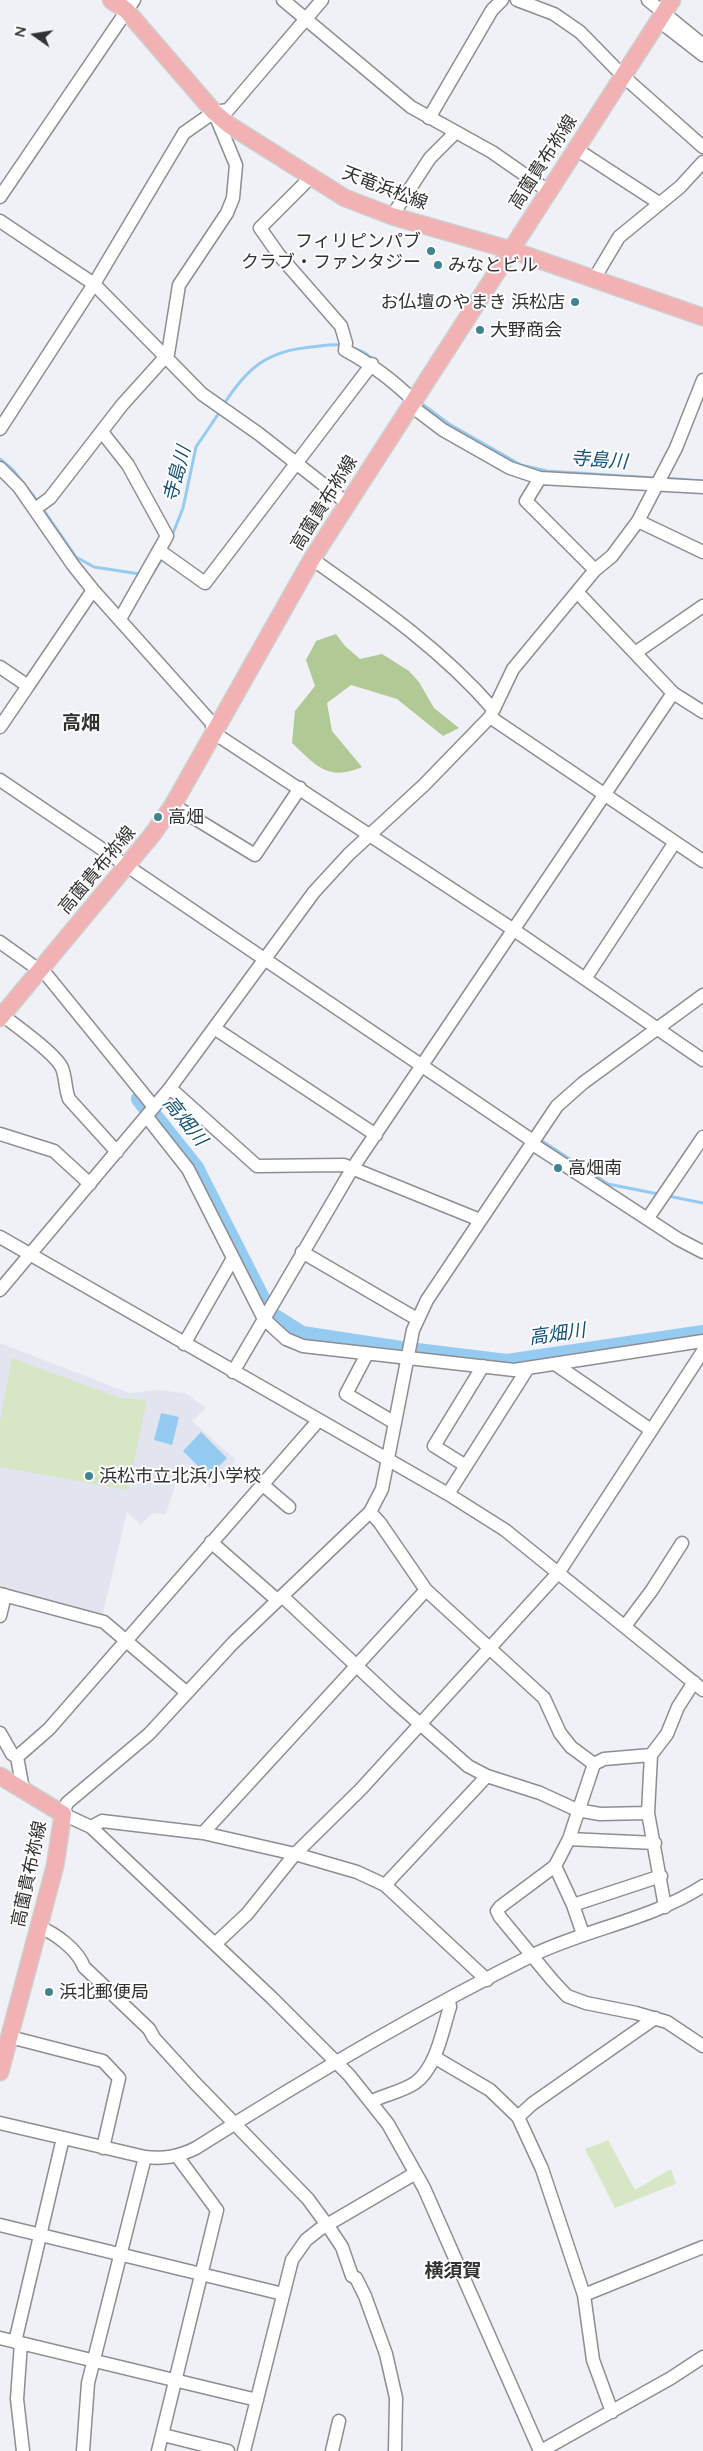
<!DOCTYPE html>
<html>
<head>
<meta charset="utf-8">
<style>
  body { margin:0 }
  #map { position:relative; width:703px; height:2451px; overflow:hidden; background:#f0f1f6; font-family:Lato,sans-serif }
  canvas { display:block }
  .north { position:absolute; left:10px; top:10px; width:50px; height:50px; -webkit-text-stroke:4px #fff; paint-order:stroke; rotate:283deg; font-size:14px; font-weight:700; line-height:20px; text-align:center; color:#313133 }
  .north::after { content:''; display:block; margin:auto; width:18px; height:22px; background:#313133; clip-path:polygon(50% 0,100% 100%,50% 72%,0 100%) }
</style>
</head>
<body>
<div id="map">
<canvas width="703" height="2451"></canvas>
<div class="north">N</div>
</div>
<script>
const g = document.querySelector('canvas').getContext('2d');
g.lineJoin = 'round';
function fill(path, color) {
  g.fillStyle = color;
  g.fill(path, 'evenodd');
}
function stroke(path, color, width, dash) {
  g.strokeStyle = color;
  g.lineWidth = width;
  g.lineCap = dash ? 'butt' : 'round';
  g.setLineDash(dash || []);
  g.stroke(path);
}
function label(font, color, halo, rows, align = 'center') {
  g.font = font + ' Lato,"Noto Sans JP",sans-serif';
  g.lineWidth = 4;
  g.setLineDash([]);
  g.textBaseline = 'middle';
  g.strokeStyle = halo;
  g.fillStyle = color;
  for (const [text, x, y, turn = 0] of rows) {
    g.save();
    g.translate(x, y);
    g.rotate((+turn || 0) * Math.PI / 180);
    g.textAlign = isNaN(turn) ? turn : align;
    if (halo) g.strokeText(text, 0, 0);
    g.fillText(text, 0, 0);
    g.restore();
  }
}
fill(new Path2D(`
  M0,1343L129,1393L158,1390L185,1393L206,1408L192,1421L236,1460L210,1488L182,1463L166,1514L152,1513L141,1525L127,1512L102,1617L0,1591Z`), '#e2e4f0');
fill(new Path2D(`
  M12,1358L120,1398L147,1400L128,1490L0,1467V1422Z
  M608,2140L635,2190L671,2169L676,2184L615,2208L585,2149Z`), '#d7e7c5');
fill(new Path2D(`
  M336,634L345,646L360,659L382,654L409,671L419,682L434,708L459,728L443,736L397,699L351,685L327,703L332,731L362,767C327,782 316,765 292,743L295,711L315,686L306,660L316,641Z`), '#b1ca95');
fill(new Path2D(`
  M161,1413L179,1417L172,1445L154,1440Z
  M201,1432L227,1458L209,1477L183,1451Z`), '#96cbf1');
stroke(new Path2D(`
  M353,348L365,353L373,360
  M421,403L449,424L521,465L547,471L656,478
  M224,404C247,368 267,351 311,347C321,346 332,344 342,345
  M0,459L13,470L39,503
  M665,478L703,481
  M43,509L76,557L94,567L140,574
  M166,551L183,508L196,447L221,410
  M149,574L153,573L163,557
  M539,1139L608,1184L658,1194
  M668,1196L703,1203`), '#96cbf1', 3);
stroke(new Path2D(`
  M140,1099L195,1168L264,1304
  M272,1316L302,1335L401,1350
  M417,1352L507,1363L703,1334`), '#96cbf1', 18);
const minor = new Path2D(`
  M283,0L411,107L492,152L548,191
  M517,0L554,14L580,32L623,76L703,147
  M648,0L703,45
  M658,20L703,55
  M429,118L492,10L502,0
  M576,149L659,203
  M311,177L260,228L279,255L341,326L346,343L345,350C372,365 390,378 413,400
  M0,197L134,0
  M392,216L430,158L456,132
  M0,221L94,284L202,394L259,434L347,503
  M594,279L619,237L680,187L703,162
  M410,405L443,430L510,468L540,478L703,487
  M0,429L94,284L184,133L214,112L228,110L322,0
  M102,432L128,465L167,536L120,619
  M0,468L19,487L73,565L93,590L211,722L214,733L514,930L703,1060
  M540,478L526,501L595,570
  M35,509L50,498L122,405L168,354L179,285L227,213L233,198L236,165L214,112
  M638,521L703,552
  M160,551L205,583L372,364
  M312,559C377,605 441,649 493,709
  M578,593L673,693L703,712
  M635,653L703,606
  M0,667L28,686L93,590
  M490,717L703,861
  M0,727L28,686
  M0,780L533,1141
  M173,805L255,855L300,788
  M0,942L39,970
  M41,968L154,1107
  M585,979L675,842
  M2,1015C15,1025 56,1054 62,1068C66,1078 65,1089 69,1099L117,1152
  M214,1028L376,1135
  M170,1088L257,1166L344,1165L480,1220
  M147,1117L188,1169L264,1319L286,1339L303,1346L514,1370L703,1341
  M0,1134L54,1151L90,1184
  M531,1143L678,1239L703,1252
  M648,1218L703,1137
  M0,1237L448,1494L505,1530L703,1690
  M302,1252L417,1319
  M0,1290L170,1088L314,892L349,854L424,785L490,717L513,669L595,570L612,556L638,521L676,448L703,380
  M184,1344L232,1260
  M367,1354L346,1394L395,1423
  M555,1364L651,1430
  M233,1372L352,1169L673,693
  M466,1466L434,1446L483,1366
  M263,1485L289,1507
  M448,1494L528,1368
  M370,1512L380,1523L426,1590L544,1698L560,1733L571,1747L594,1764L569,1839L555,1866L500,1907L497,1911L500,1917L553,1981L567,1996L586,2003L636,2013L667,2022L703,2046
  M211,1542L277,1600
  M0,1594L104,1622L186,1692
  M282,1596L394,1701L468,1766L487,1776L540,1793L577,1810L600,1814L648,1813
  M0,1616L5,1595
  M625,1626L652,1590L682,1543
  M0,1733L12,1754L17,1757L23,1789
  M17,1757L49,1729L318,1421
  M594,1764L604,1759L651,1755
  M91,1827L102,1821L203,1833L295,1854L357,1872L385,1885L487,1980
  M203,1833L426,1590
  M569,1839L655,1843
  M555,1866L573,1905L583,1934
  M385,1885L487,1776
  M573,1905L661,1876
  M665,1907L648,1813L651,1755L667,1734L678,1707L694,1682
  M39,1927C55,1933 78,1950 84,1967L149,2029L154,2038L195,2083L308,2199L330,2229L342,2247L352,2276L356,2278L365,2296L386,2354L396,2398L395,2451
  M215,1944L247,1914L295,1854L361,1789L559,1572L703,1351
  M10,2037L103,2061L119,2078L103,2148
  M434,2057L490,2090L518,2117L542,2169L584,2295L593,2360L612,2412
  M372,2101C385,2095 403,2091 415,2083C437,2067 442,2031 450,2007L449,2000
  M518,2117L532,2104L655,2018
  M0,2123L145,2157C164,2159 178,2157 196,2148C306,2078 418,2012 535,1954C590,1928 652,1919 703,1886
  M0,2225L283,2294
  M584,2295L703,2247
  M0,2338L257,2400
  M15,2342L63,2138
  M21,2343L17,2399L23,2451
  M163,2435L228,2451
  M83,2451L88,2383L145,2157
  M158,2451L217,2210L177,2156
  M244,2451L292,2260L306,2240L320,2229L414,2174
  M332,2451L339,2421
  M540,2451L424,2188L388,2124L349,2075L272,1998L91,1827L63,1814L67,1803L149,1734L233,1643L370,1512L382,1489L413,1330L427,1300L557,1106L583,1083L703,995
  M541,2451L671,2378L703,2357`);
const major = new Path2D(`
  M111,0L126,10L214,112L229,125L345,198L392,216L511,250L703,317
  M0,1018L152,835L173,805L312,559L672,0
  M0,1776L63,1814L55,1866L0,2072`);
stroke(minor, '#8d8d92', 15);
stroke(major, '#cecece', 19);
stroke(minor, '#fff', 12);
stroke(major, '#f2b2b3', 16);
for (const [x, y, r, color] of [
  [431,251,5,"#3f8491"],
  [438,265,5,"#3f8491"],
  [575,302,5,"#3f8491"],
  [480,330,5,"#3f8491"],
  [158,817,5,"#3f8491"],
  [558,1168,5,"#3f8491"],
  [89,1476,5,"#3f8491"],
  [49,1992,5,"#3f8491"]
]) {
  const dot = new Path2D();
  dot.arc(x, y, r, 0, 2 * Math.PI);
  g.fillStyle = color;
  g.fill(dot);
  stroke(dot, '#fff', 2);
}
label('18px', '#313133', '#fff', [
  ["高薗貴布祢線",543,162,-57],
  ["天竜浜松線",385,188,21],
  ["高薗貴布祢線",324,503,-58],
  ["高薗貴布祢線",97,870,-50],
  ["高薗貴布祢線",29,1874,-78]
]);
label('18px', '#313133', '#fff', [
  ["フィリピンパブ",421,241,"right"],
  ["クラブ・ファンタジー",421,262,"right"],
  ["みなとビル",448,265],
  ["お仏壇のやまき 浜松店",565,302,"right"],
  ["大野商会",490,330],
  ["高畑",168,817],
  ["高畑南",568,1168],
  ["浜松市立北浜小学校",99,1476],
  ["浜北郵便局",59,1992]
], 'left');
label('italic 19px', '#115073', '#fff', [
  ["寺島川",599,460,4],
  ["寺島川",177,474,-75],
  ["高畑川",185,1121,51],
  ["高畑川",557,1334,-8]
]);
label('bold 19px', '#313133', '#fff', [
  ["高畑",81,723],
  ["横須賀",453,2271]
]);
</script>
</body>
</html>
